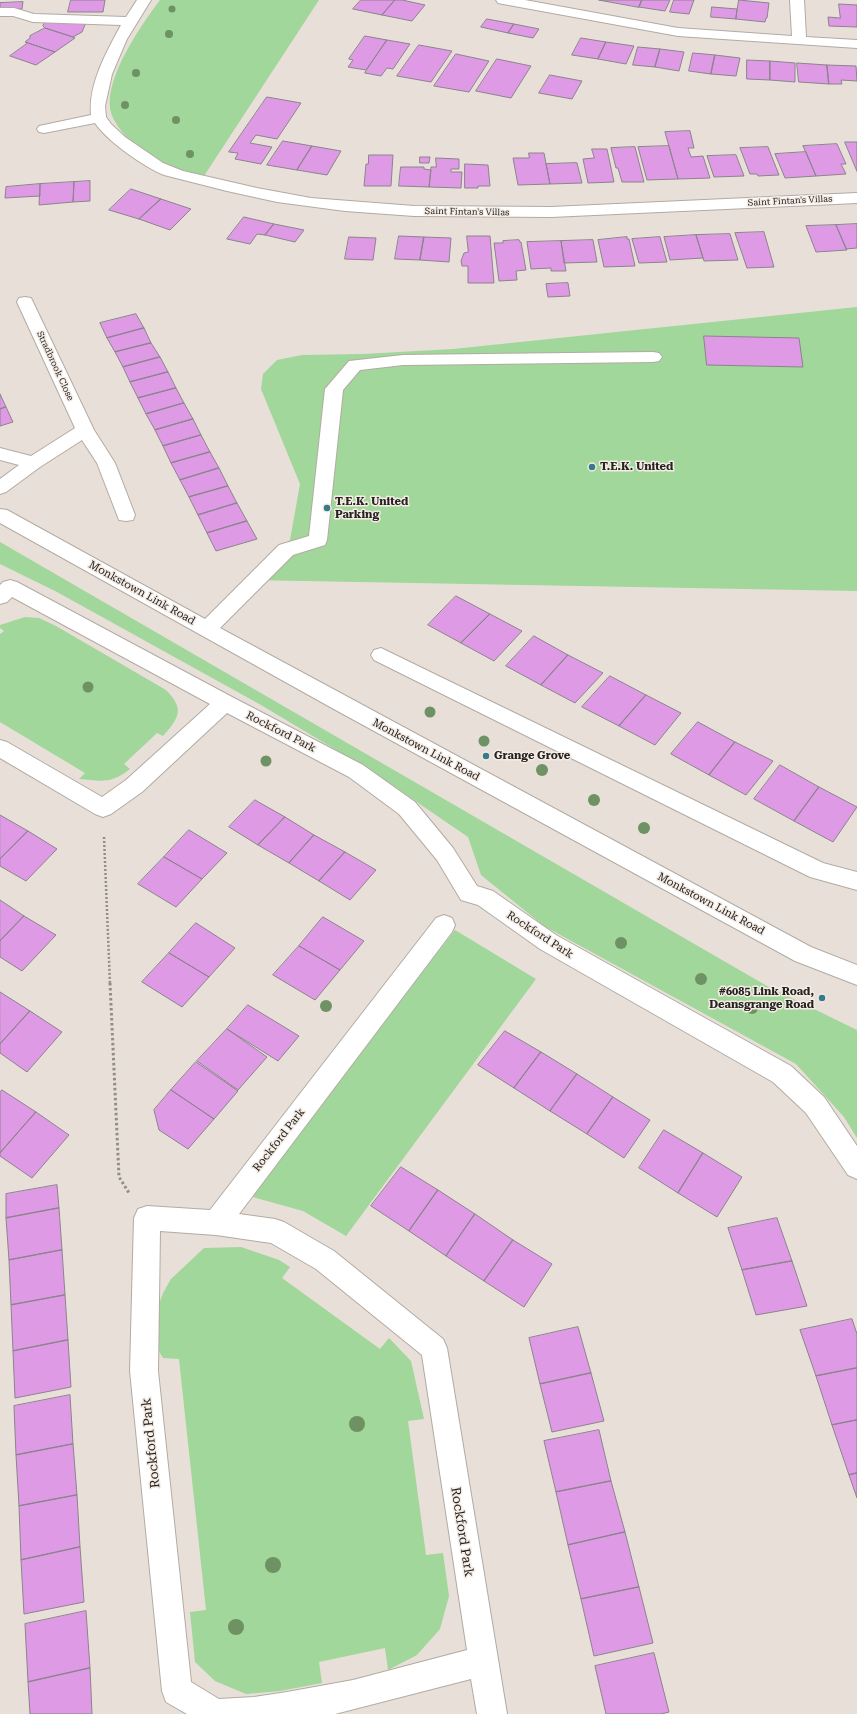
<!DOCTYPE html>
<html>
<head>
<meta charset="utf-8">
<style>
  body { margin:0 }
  canvas { display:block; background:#e7dfd8 }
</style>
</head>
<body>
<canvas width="857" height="1714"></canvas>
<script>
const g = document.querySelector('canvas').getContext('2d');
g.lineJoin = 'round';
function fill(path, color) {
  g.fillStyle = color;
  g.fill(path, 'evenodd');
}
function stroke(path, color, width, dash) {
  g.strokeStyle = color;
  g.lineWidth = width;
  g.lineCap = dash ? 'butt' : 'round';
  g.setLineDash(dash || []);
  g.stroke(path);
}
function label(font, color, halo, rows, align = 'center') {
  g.font = font + ' "Roboto Serif",serif';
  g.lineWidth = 3;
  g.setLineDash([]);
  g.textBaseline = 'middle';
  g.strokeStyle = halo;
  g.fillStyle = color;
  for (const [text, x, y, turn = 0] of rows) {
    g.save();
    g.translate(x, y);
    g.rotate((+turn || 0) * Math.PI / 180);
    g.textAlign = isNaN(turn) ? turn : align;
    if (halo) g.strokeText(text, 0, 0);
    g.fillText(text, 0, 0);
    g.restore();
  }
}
fill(new Path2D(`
  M160,0H319L204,176C185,171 164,165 147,155C134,146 112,125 110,108C106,76 141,25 160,0Z
  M857,307V591L248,580L290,540L300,484L261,389L263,374L277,360L302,355L363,354L453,349Z
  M0,542L767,986L857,1030V1138L844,1117L796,1064L544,926L481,875L468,837L373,772L261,705L57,592L0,564Z
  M25,617L39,618L56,626L166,690C185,709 179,718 163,736L157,733L124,764L130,769C111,784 102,781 79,779L85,773L0,722V634L4,631L0,628V625Z
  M455,930L536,979L346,1236L303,1211L249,1196Z
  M241,1247L279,1260L290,1267L282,1278L380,1349L389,1338L411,1361L424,1419L408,1421L426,1555L443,1553L449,1596L440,1629L417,1655L388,1670L385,1648L319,1662L322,1683L280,1691L246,1694L215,1681L195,1662L190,1612L206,1610L179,1359L163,1358L155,1345L153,1321L163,1293L171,1279L204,1248Z`), '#a1d79a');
const building = new Path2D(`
  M71,0H105L103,12H68Z
  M361,0H395L382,15L353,9Z
  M395,0H402L425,5L412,21L382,15Z
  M599,0H642L639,7Z
  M642,0H670L665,11L639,7Z
  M674,0H694L689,14L670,12Z
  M739,0L769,3L767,18H766L765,22L736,19Z
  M23,2L22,9H0V3Z
  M839,4L857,5V27L829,26L828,17L840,18Z
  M712,7L737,9L736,19L711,17Z
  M487,19L514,24L508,33L481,27Z
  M46,21L86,22L82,32L73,37L45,28L43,26Z
  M514,24L539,29L533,38L508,33Z
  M45,28L73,37L75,38L55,52L25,42L30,38V36Z
  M365,36L387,40L366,70L348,67L353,60L349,59Z
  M581,38L606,42L598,59L572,55Z
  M387,40L410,44L393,69L387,68L381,76L365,73Z
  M606,42L634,46L626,64L598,59Z
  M28,43L55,52L36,65L10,56Z
  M419,45L452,51L431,82L397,76Z
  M638,47L660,49L655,67L633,65Z
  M660,49L684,52L679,71L655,67Z
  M693,53L715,55L711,74L689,71Z
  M456,54L489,61L469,92L434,86Z
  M715,55L740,58L736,76L711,74Z
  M497,59L531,66L511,98L476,91Z
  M747,60L770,61V80L747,79Z
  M770,61L795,63V82L770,80Z
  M797,63L827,65L829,84L799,82Z
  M827,65L856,66L857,81L841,80L842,84H829Z
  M550,75L582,81L572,99L539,93Z
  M267,97L301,103L277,139L256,135L250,143L272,147L261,164L235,159L238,153L229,152Z
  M690,131L694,148H688L691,157L703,156L710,178L678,179L665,132Z
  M283,141L312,146L297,170L267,165Z
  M845,142H857V171Z
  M837,144L846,164H841L846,174L816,176L803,146Z
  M312,146L341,151L327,175L297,170Z
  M669,146L678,179L647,180L638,147Z
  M635,147L644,182H622L618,168H616L611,148Z
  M768,147L779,175L758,176L757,174H750L740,148Z
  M592,149H607L614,182L588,183L583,159L594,158Z
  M806,152L816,176L785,178L775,154Z
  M529,153H544L550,184L518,185L513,158H529Z
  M369,155H393L391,186H364L366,164H368Z
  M736,155L744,176L714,177L707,156Z
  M420,157H430L429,163H420Z
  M436,158L459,159V169H451V172H462L461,188L429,187L431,167H436Z
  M577,163L582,183L550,184L546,164Z
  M465,164L488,165L490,186H478V188H465Z
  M401,167H424V169L431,170L429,187L399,186Z
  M90,181V201L73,202L74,182Z
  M74,182L73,202L39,205L40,184Z
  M40,184V196L5,198L6,187Z
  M131,189L161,199L139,219L109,210Z
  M161,199L191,209L170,230L139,219Z
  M244,217L274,224L265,235L257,234L250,244L227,239Z
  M274,224L304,230L295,242L265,235Z
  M857,224V248L846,249L836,225Z
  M836,225L847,250L816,252L806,226Z
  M764,232L774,267L747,268L735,233Z
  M730,234L738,260L704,261L696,235Z
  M696,235L703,258L670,260L664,237Z
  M399,236L424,237L420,260L395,259Z
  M467,236H490L494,283H468V266H462L461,261L464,253L468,252Z
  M349,237L376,238L373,260L345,259Z
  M424,237L451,238L449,262L420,260Z
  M627,237V239H629L635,266L604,267L598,240Z
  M660,237L667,262L639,263L632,239Z
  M519,240L520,242H521L526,270L516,271L517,280L499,281L494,243H503V241Z
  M593,240L597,262L564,263L561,241Z
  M561,241L566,271H551V268L531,269L527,242Z
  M568,283L570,296L548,297L546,284Z
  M136,314L144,328L107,338L100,323Z
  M144,328L151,343L115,352L107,338Z
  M704,336L799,338L803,367L707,365Z
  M151,343L160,357L123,367L115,352Z
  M160,357L168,372L130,382L123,367Z
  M168,372L176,388L138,398L130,382Z
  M176,388L184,403L146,414L138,398Z
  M0,394L6,407L0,409Z
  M184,403L193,419L155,430L146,414Z
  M6,407L13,422L0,426V409Z
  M193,419L201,435L163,446L155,430Z
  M201,435L210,452L171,463L163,446Z
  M210,452L219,468L180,480L171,463Z
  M219,468L228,486L189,497L180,480Z
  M228,486L237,503L198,515L189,497Z
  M237,503L247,521L207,533L198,515Z
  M247,521L257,539L216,551L207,533Z
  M456,596L490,614L461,643L428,625Z
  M490,614L522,631L494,661L461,643Z
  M534,636L568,655L541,685L506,666Z
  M568,655L603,673L575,703L541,685Z
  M610,676L646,695L619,726L582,707Z
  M646,695L681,713L655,745L619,726Z
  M698,722L735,742L709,775L671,754Z
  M735,742L773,761L746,795L709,775Z
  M780,765L819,787L794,821L754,799Z
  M819,787L857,807L833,842L794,821Z
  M255,800L285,817L258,845L229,827Z
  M0,815L28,831L0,859Z
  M285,817L314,835L289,863L258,845Z
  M189,830L227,853L202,879L164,857Z
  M28,831L57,849L26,881L0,866V859Z
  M314,835L345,852L319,881L289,863Z
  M345,852L376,870L350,900L319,881Z
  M164,857L202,879L176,907L138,884Z
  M0,900L24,916L0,941Z
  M24,916L56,935L22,971L0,957V941Z
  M323,917L364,941L340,970L299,946Z
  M196,923L235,948L209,977L169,953Z
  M299,946L340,970L315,1000L273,975Z
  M169,953L209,977L182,1007L142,982Z
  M0,992L30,1011L0,1044Z
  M248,1005L299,1036L278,1061L227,1029Z
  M30,1011L62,1032L27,1072L0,1053V1044Z
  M227,1029L267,1057L238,1090L197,1061Z
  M505,1031L541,1052L514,1088L478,1065Z
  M541,1052L577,1074L550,1111L514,1088Z
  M196,1062L238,1091L214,1119L171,1090Z
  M577,1074L613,1097L587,1134L550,1111Z
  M2,1090L36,1112L0,1153V1093Z
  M171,1090L214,1119L188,1149L159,1130L154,1110Z
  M613,1097L650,1120L624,1158L587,1134Z
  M36,1112L69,1135L32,1178L0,1156V1153Z
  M664,1130L703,1153L678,1193L639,1168Z
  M703,1153L742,1177L717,1217L678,1193Z
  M401,1167L438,1190L409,1231L371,1206Z
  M57,1185L59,1208L6,1218V1194Z
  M438,1190L475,1214L446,1256L409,1231Z
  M59,1208L62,1250L9,1260L6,1218Z
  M475,1214L513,1240L484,1281L446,1256Z
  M777,1218L792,1261L742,1270L728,1228Z
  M513,1240L552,1264L524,1307L484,1281Z
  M62,1250L65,1295L11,1305L9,1260Z
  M792,1261L807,1306L756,1315L742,1270Z
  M65,1295L68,1340L13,1351L11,1305Z
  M852,1319L857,1334V1368L816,1376L800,1330Z
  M578,1327L591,1373L540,1384L529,1338Z
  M68,1340L71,1387L15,1398L13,1351Z
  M857,1368V1420L832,1425L816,1376Z
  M591,1373L604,1421L552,1432L540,1384Z
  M70,1395L73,1444L16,1455L14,1406Z
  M857,1420V1473L849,1475L832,1425Z
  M599,1430L611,1481L556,1492L544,1441Z
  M73,1444L77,1495L19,1506L16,1455Z
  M857,1473V1498L849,1475Z
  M611,1481L625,1532L568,1545L556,1492Z
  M77,1495L80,1547L21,1560L19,1506Z
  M625,1532L639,1587L581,1599L568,1545Z
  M80,1547L84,1602L24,1614L21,1560Z
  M639,1587L653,1643L594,1656L581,1599Z
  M86,1611L90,1668L28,1682L25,1624Z
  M654,1653L669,1712L661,1714H606L595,1666Z
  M90,1668L92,1714H30L28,1682Z`);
fill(building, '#df9ae5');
stroke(building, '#8b848c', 1);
const minor = new Path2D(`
  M137,0H151L127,39L112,74L105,106L106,117L111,124L125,137L163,163L183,171L257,188L311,198L414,206L551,207L857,193V203L551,217L414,216L345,211L277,202L227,191L164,175C144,167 107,141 95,123L44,133L39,132L37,129L39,126L91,115C88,84 107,51 121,25L33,22L13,16H0V8H14L34,14L126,17Z
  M496,0H525L678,28L792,36L790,0H804L806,37L857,40V48L678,36L503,4L498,3Z
  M25,297L31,298L33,302L94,430L115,463L135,515L133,520L126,521L119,520L97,463L82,440L40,467L6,492L0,494V479L19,465L0,460V448L31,456L75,428L17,302L19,298Z
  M653,352L659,353L662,357L659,361L653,362L403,365L360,370L343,390L327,540L325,545L293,555L220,628L811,947L857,965V985L795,961L332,708L0,523V509L7,510L205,619L279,545L309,536L325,389L349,361L403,355Z
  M10,580L17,582L232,697L363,765L415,802L453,848L477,886L493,891L556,935L791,1066L824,1097L857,1146V1179L848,1175L806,1113L773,1082L540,949L478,905L461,900L437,860L399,814L349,777L227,713L142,792L111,814L103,817L95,814L0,758V740L7,742L102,797L126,780L210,704L12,597L7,602L0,604V585L3,582Z
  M381,648L823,863L857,872V890L810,877L374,660L371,655L374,650Z
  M444,915L452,918L455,925L452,932L239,1214L275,1219L284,1222L334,1251L443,1339L447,1348L507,1714H477L471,1679L335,1714H187L166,1702L162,1691L130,1371L134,1218L138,1209L147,1206L210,1210L436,918ZM160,1231L216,1235L271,1243L316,1269L422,1355L467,1650L353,1680L287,1692L254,1697L219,1699L191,1682L158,1371Z`);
stroke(minor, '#b2aba4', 2);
stroke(new Path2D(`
  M104,837L110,984`), '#938d88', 2.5, [2, 2]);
stroke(new Path2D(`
  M110,983L119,1177L129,1193`), '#938d88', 3, [2.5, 2.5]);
fill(minor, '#fff');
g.fillStyle = '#6e9263';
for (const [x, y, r] of [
  [172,9,3.5],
  [169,34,4],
  [136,73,4],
  [125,105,4],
  [176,120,4],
  [190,154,4],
  [88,687,5.5],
  [430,712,5.5],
  [484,741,5.5],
  [266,761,5.5],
  [542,770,6],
  [594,800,6],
  [644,828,6],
  [621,943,6],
  [701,979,6],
  [326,1006,6],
  [752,1008,6],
  [357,1424,8],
  [273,1565,8],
  [236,1627,8]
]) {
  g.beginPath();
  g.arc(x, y, r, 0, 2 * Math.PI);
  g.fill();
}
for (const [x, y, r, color] of [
  [592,467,4,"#377a8a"],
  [327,508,4,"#377a8a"],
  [486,756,4,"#377a8a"],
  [822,998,4,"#377a8a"]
]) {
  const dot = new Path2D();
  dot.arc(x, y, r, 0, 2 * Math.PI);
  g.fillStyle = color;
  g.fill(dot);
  stroke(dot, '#f4ece5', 1.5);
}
label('9px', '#252220', '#f4ece5', [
  ["Saint Fintan's Villas",790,201,-3],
  ["Saint Fintan's Villas",467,212,1],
  ["Stradbrook Close",55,366,65]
]);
label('bold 11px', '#252220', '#f4ece5', [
  ["T.E.K. United",600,467],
  ["T.E.K. United",335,502],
  ["Parking",335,515],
  ["Grange Grove",494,756],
  ["#6085 Link Road,",814,992,"right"],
  ["Deansgrange Road",814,1005,"right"]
], 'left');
label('11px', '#252220', '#f4ece5', [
  ["Monkstown Link Road",142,593,29],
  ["Rockford Park",281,732,27],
  ["Monkstown Link Road",426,750,28],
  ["Monkstown Link Road",711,904,28],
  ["Rockford Park",540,935,33],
  ["Rockford Park",279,1140,-52]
]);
label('13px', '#252220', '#f4ece5', [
  ["Rockford Park",151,1443,-96],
  ["Rockford Park",462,1532,81]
]);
</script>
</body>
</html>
